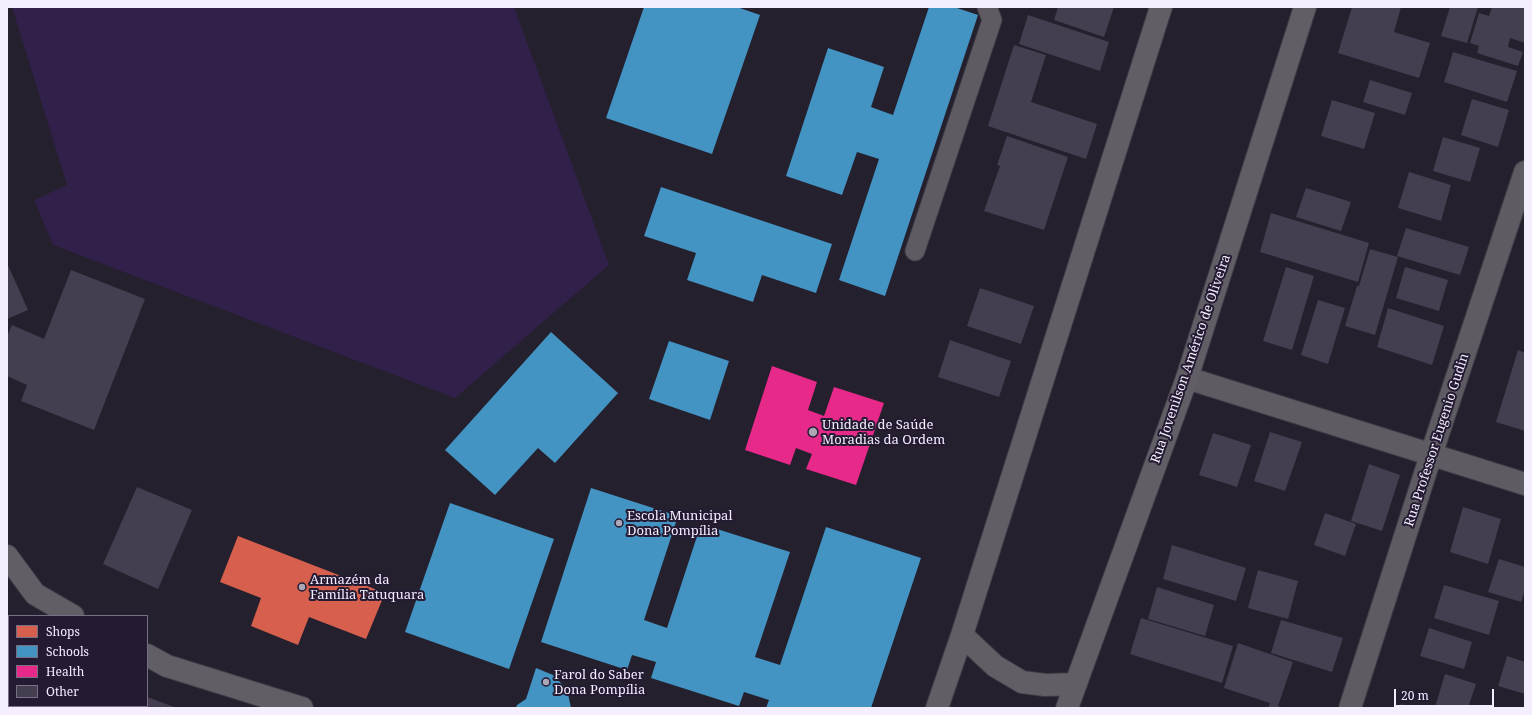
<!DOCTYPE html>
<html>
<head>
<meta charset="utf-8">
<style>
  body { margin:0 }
  #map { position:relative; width:1532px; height:715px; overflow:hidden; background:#25202d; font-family:"Noto Serif",serif }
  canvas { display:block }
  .frame { position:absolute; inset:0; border:8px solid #f4eeff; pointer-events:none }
  .legend { position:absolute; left:8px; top:615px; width:140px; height:92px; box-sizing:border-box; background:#241b32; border:1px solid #776f84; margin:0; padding:5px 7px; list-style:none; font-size:12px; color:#f4eeff }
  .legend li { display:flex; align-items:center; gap:8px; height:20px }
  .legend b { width:20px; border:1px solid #776f84 }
  .scale { position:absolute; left:1394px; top:689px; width:100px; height:18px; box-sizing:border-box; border:2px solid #f4eeff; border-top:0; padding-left:5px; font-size:12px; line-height:14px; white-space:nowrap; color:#f4eeff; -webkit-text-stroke:3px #241b32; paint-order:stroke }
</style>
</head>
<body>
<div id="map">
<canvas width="1532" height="715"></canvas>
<div class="frame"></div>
<ul class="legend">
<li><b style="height:11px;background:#d6604d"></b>Shops</li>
<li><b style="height:11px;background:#4393c3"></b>Schools</li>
<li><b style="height:11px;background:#e7298a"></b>Health</li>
<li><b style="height:11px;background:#453d50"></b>Other</li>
</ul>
<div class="scale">20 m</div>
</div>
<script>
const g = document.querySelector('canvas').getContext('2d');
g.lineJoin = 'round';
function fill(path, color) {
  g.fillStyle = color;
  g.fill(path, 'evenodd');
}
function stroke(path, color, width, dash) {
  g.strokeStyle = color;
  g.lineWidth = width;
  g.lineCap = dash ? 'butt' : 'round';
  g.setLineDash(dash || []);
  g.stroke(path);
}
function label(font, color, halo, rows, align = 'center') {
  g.font = font + ' "Noto Serif",serif';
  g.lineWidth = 4;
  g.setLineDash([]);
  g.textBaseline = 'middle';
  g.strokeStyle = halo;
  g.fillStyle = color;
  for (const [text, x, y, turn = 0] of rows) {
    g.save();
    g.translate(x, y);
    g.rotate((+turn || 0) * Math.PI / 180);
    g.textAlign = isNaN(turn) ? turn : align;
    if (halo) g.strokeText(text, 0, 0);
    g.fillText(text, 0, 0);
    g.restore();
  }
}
fill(new Path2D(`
  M12,7H514L609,265L455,398L53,245L34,200L67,185Z`), '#31204a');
fill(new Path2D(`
  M238,536L385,593L366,639L309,617L298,645L251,626L261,598L220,582Z`), '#d6604d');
fill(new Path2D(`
  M644,7H737L760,15L712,154L606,118Z
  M929,7H954L978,15L885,296L839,280L879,159L857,152L842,195L786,176L828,48L884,67L871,107L893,115Z
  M661,187L832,244L816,293L762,275L753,302L687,280L696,253L644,236Z
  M551,332L618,393L555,463L538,448L495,495L445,450Z
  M669,341L729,361L710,420L649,399Z
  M591,488L678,516L644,620L667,628L701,524L790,552L755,657L780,665L826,527L921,558L871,708H766L769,700L744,692L739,706L651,678L656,662L632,655L627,670L541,642Z
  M450,503L554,539L509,669L405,632Z
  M536,668L553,675L567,689L571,708H516L517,705L526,699Z`), '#4393c3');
fill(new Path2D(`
  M772,366L817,382L808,410L824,416L834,387L884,403L856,485L806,469L812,454L796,448L790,465L745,450Z`), '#e7298a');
fill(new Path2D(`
  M1058,7H1114L1104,37L1054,20Z
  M1352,7H1401L1394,32L1430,43L1419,78L1338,53Z
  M1450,7H1478L1467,43L1441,36Z
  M1492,7H1525V43L1510,38L1508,47L1523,52L1518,66L1477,53L1479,46L1470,43L1479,13L1489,16Z
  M1028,15L1109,42L1100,71L1019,44Z
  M1014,45L1046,55L1031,102L1097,124L1086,159L988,126Z
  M1453,52L1517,71L1507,102L1444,82Z
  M1370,80L1412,93L1405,115L1363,102Z
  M1472,99L1509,110L1498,147L1461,135Z
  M1332,100L1375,113L1364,149L1321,136Z
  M1007,136L1068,157L1044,230L984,211L1000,166L997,165Z
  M1443,137L1480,148L1470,182L1433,171Z
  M1409,172L1451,185L1441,221L1398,208Z
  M1306,188L1351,202L1341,231L1296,217Z
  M1271,213L1369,243L1358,282L1260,252Z
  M1406,228L1469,247L1460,275L1397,256Z
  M1370,249L1398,257L1375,335L1345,326L1357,286H1359Z
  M7,263L28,310L7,319Z
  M1286,267L1314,276L1292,350L1263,341Z
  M1405,267L1448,280L1439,311L1396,298Z
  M71,270L145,299L94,430L21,401L27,385L7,376V336L12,325L44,339Z
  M980,288L1034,306L1021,344L967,326Z
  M1318,300L1345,308L1328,364L1301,355Z
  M1388,308L1444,326L1432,365L1377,347Z
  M950,340L1011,361L999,397L938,377Z
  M1518,350L1525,353V431L1496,422Z
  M1270,432L1302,442L1285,491L1254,481Z
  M1213,433L1251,445L1237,487L1199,475Z
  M1369,464L1400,475L1382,531L1351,521Z
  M137,487L192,510L158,589L103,564Z
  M1463,507L1501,519L1488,564L1450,552Z
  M1325,513L1356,524L1345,556L1314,545Z
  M1172,545L1246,568L1236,601L1163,579Z
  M1499,559L1525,567V590L1521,602L1488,592Z
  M1258,570L1298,581L1288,619L1248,608Z
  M1444,585L1499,601L1489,635L1434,618Z
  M1157,587L1214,605L1205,636L1148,619Z
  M1141,618L1233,646L1222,683L1130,654Z
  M7,619L9,621V651L7,653Z
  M1281,620L1343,638L1332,672L1271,653Z
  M1429,628L1472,642L1464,669L1420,656Z
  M1238,643L1293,662L1278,706L1284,708H1268L1270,703L1224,688Z
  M9,653V706H20L18,708H7V656Z
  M1507,656L1525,662V694L1498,686Z
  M1445,674L1476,684L1468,708L1435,707Z
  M147,697L177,708H129L130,706H147Z
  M1401,704L1412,708H1400Z
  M22,706H68L67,708H24Z
  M74,706H121L120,708H72Z`), '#453d50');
const lane = new Path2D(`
  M915,251L992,20L987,7`);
const street = new Path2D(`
  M1187,378L1525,484
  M1350,708L1431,455L1525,172`);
const secondary = new Path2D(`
  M7,556L35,594L73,616
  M962,635L995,666L1022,682L1045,685L1076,684
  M147,655L167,666L302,708
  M937,708L962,635L1161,7
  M1067,708L1187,378L1305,7`);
stroke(lane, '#3f3a45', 21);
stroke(street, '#3f3a45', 24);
stroke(secondary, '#3f3a45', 24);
stroke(lane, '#5e5c62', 19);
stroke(street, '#5e5c62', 22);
stroke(secondary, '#615e66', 22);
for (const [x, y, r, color] of [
  [813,432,5,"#aca6b6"],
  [619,523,4,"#aca6b6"],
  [302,587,4,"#aca6b6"],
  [546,682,4,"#aca6b6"]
]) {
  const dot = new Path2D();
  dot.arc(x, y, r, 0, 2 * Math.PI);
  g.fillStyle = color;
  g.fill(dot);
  stroke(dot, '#241b32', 1.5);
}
label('13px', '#f4eeff', '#241b32', [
  ["Rua Jovenilson Américo de Oliveira",1191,359,-71],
  ["Rua Professor Eugenio Gudin",1437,440,-72]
]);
label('13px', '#f4eeff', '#241b32', [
  ["Unidade de Saúde",822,425],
  ["Moradias da Ordem",822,440],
  ["Escola Municipal",627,516],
  ["Dona Pompília",627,531],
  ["Armazém da",310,580],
  ["Família Tatuquara",310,595],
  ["Farol do Saber",554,675],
  ["Dona Pompília",554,690]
], 'left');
</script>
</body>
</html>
